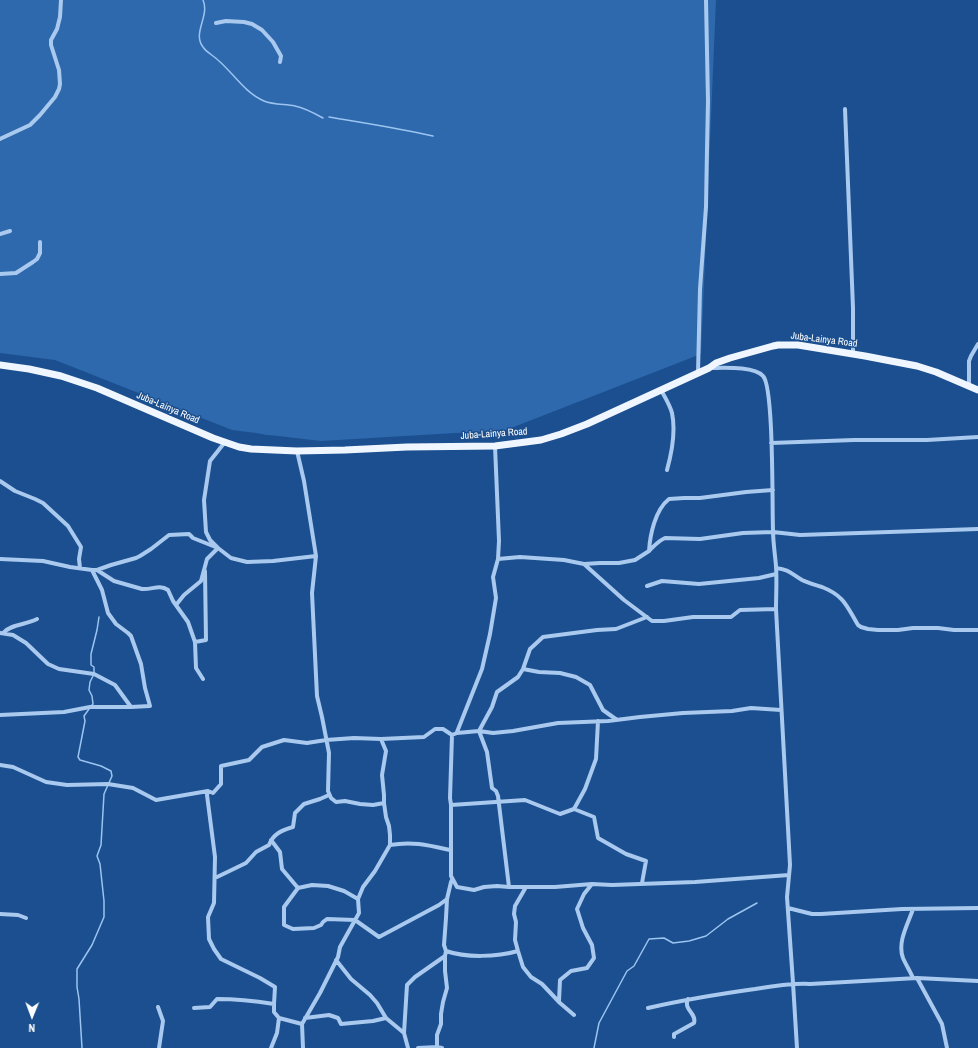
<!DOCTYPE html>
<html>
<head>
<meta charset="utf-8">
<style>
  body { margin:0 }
  #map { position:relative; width:978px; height:1048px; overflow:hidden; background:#1b4f8f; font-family:"Archivo Narrow",sans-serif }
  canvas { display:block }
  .north { position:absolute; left:12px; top:996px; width:40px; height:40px; -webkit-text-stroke:3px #1b4f8f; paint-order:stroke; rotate:181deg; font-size:11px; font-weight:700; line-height:16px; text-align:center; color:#fff }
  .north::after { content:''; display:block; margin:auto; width:14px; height:18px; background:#fff; clip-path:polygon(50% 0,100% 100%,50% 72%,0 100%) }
</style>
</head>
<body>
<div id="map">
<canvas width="978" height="1048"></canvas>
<div class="north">N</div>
</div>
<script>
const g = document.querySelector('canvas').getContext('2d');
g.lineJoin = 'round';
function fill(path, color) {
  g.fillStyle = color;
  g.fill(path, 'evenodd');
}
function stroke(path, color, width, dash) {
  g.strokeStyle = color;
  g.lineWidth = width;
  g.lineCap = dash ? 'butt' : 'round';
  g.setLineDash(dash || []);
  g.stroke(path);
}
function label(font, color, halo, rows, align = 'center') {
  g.font = font + ' "Archivo Narrow",sans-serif';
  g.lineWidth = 3;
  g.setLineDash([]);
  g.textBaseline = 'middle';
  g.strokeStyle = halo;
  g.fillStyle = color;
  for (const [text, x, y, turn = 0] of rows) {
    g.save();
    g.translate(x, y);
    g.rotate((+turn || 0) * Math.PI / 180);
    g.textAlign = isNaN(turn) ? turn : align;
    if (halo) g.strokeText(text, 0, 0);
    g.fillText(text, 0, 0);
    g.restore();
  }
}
fill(new Path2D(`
  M0,0H716L701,354L506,430L321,441L278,436L267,435L256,433L232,430L55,360L0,353Z`), '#2e69ad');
stroke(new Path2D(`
  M203,0C210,16 192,33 203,47C206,52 214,56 219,61C234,74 245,93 264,101C274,105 285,104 295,106C305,108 314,113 323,118
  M329,117C364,123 398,128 433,136
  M91,706L93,704L92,696L89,690L90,682L94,674V667L91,665V654L97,630L99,617
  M82,1048L79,999L77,987V969L92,945L104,917V901L100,864L97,856L101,845L104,794L112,776L111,771L101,766L80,760L78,757L85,721L84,716L89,709
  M594,1048L599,1023L627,971L634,966L649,939L664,938L673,943L689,941L706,936L728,919L757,903`), '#9cc4f0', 1.5);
stroke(new Path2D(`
  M216,23L226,21L244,22L252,24L262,30L273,42L281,56L280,62
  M845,109L853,308V353
  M0,139L30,125L40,115L55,97L59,89L60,84L59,70L51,45V40L57,29L60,17L61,0
  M0,234L10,231
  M0,274L16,273L33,262L37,259L40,253V242
  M710,368C723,368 754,366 763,376C774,387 772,507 773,530C773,542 775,554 776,566C777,580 776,595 776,609L790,865L787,897L793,983L797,1048
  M698,373L700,289L706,207L707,149L708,101L706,0
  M969,386V361L971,356L978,344
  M661,390C665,397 670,405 672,413C676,432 672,452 667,470
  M771,443L854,440H927L978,437
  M495,446L499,541L498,559L520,557L564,560L584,564L624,600L652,621H664L693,617H731L740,610L776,609
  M0,481L15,491L35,499L43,503L68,526L81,547L79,559L80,568
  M649,551C654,546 658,541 665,538L700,539L743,533L773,532L800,535L978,529
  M0,559L43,561L70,567L92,570H97L111,565L136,558L140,556L151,549L169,535L189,534L193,538L218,548L231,558L247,562L273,561L316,556
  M584,564L600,563H619L635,560L649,551C650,535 655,510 669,499L684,498H700L746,492L773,490
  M776,568C790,570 790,573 802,580C808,583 816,585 822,587C845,596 847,607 858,625L861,627L868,629L878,630H898L913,628H938L954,630H978
  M97,570L114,581L142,589C152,590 159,584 168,590L173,601L188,622L195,642L196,668L203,679
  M647,586L662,581L699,584L759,578L776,574
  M176,605L184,595L201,581L207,559L218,548L210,540L206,532L204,500L210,461L225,442
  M0,633L13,635L26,643L48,664L59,669L94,674L115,685L131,707
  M3,633C11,624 26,625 37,619
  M195,642L206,640L205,571
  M523,669L539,672L560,673L576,677L590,685L603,710L617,720
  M781,710L751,708L732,711L683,713L640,717L608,721L558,723L513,731L493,733L479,731L457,733L452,735L450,798L451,805V876L457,887L474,890L484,887L497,886L509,887H555L592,884L612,885L695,882L789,875
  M0,715L64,712L90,707H131L150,706L145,688L141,664L131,636L128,633L116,624L108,613L102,590L92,570
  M457,732L482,669L490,634L496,598L493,577L498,559
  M381,739L424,737L435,729H443L452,735
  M0,765L13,767L46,782L67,785L108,784L133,788L156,800L208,791
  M451,805L525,800L560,814L574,809L594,817L598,838L626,854L646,861L642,883
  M574,809L585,789L596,759L598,721
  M271,840L280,852L282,869L298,888L284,907V925L293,929L314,928L321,925L323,922L327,919L355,920L379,937L439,905L447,899L451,882L452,880
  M390,845C412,841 428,845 450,850
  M215,878L246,863L256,852L269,845C273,834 282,830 293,827L295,813L304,804L320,799L329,795
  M509,887L498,796L496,791L492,788L487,752L479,731L492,707L497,692L518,677L523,669L530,649L543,637L597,630L616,629L647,617
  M526,887L515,906L514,914L516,922L515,940L518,951L523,967L531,977L542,984L560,1003L574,1015
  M298,888L312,885L328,886L344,891L358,899
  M447,899L446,918L444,945L446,951C466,958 497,957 518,951
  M788,908L812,914H821L902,909L978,908
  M913,909C908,924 897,942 903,958C906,965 910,971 913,978
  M0,914L18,915L26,918
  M336,960L351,979L370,995L377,1003L386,1018L404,1033L408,1048
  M917,978L978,981
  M559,1001L560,980L571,971L587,968L594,958L592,945L583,928L577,909L584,894L592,884
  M274,1004L275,987L260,978L221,959L214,949L209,939L208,917L214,903L215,857L207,795L208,791L213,793L221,784V766L249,760L262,747L284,740L307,743L326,740L354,738L381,739L386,751L382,775L384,795V803
  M158,1007L163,1021L159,1048
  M194,1008L210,1007L217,999C236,999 255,1001 274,1004V1012L279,1018
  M648,1008C683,1000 719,994 755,989C773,986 791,983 810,984L917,978L942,1024L947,1048
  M305,1018L329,1015L338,1018L341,1024L373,1021L386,1018
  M302,1024L303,1048
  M404,1033L407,985L415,977L445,956L446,951
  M674,1037V1034L676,1033L694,1023C697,1013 683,1010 688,999
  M437,1047V1035L441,1024V1014L443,1002L447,988L445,971V956
  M271,1048L277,1033L279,1018L302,1024L320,993L338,957L340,947L359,913L358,899L363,887L375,871L390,845V835L389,826L386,817L384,803L373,805L360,804L345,801L336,802L331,798L328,791L329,753L322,717L317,696L312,593L316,556L304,481L297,451
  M418,1048L437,1047L442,1048`), '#a9c9ee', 4);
stroke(new Path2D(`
  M0,365L29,369L61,376L97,388L213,438L239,447L251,449L297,451L345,450L407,447L495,446L541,440L561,434L587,424L709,368L716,363L730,358L773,346L778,345H798L865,356L917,366L936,372L978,390`), '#f0f6ff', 7);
label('10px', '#fff', '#1b4f8f', [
  ["Juba-Lainya Road",824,340,7],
  ["Juba-Lainya Road",168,408,23],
  ["Juba-Lainya Road",494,434,-4]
]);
</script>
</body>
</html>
